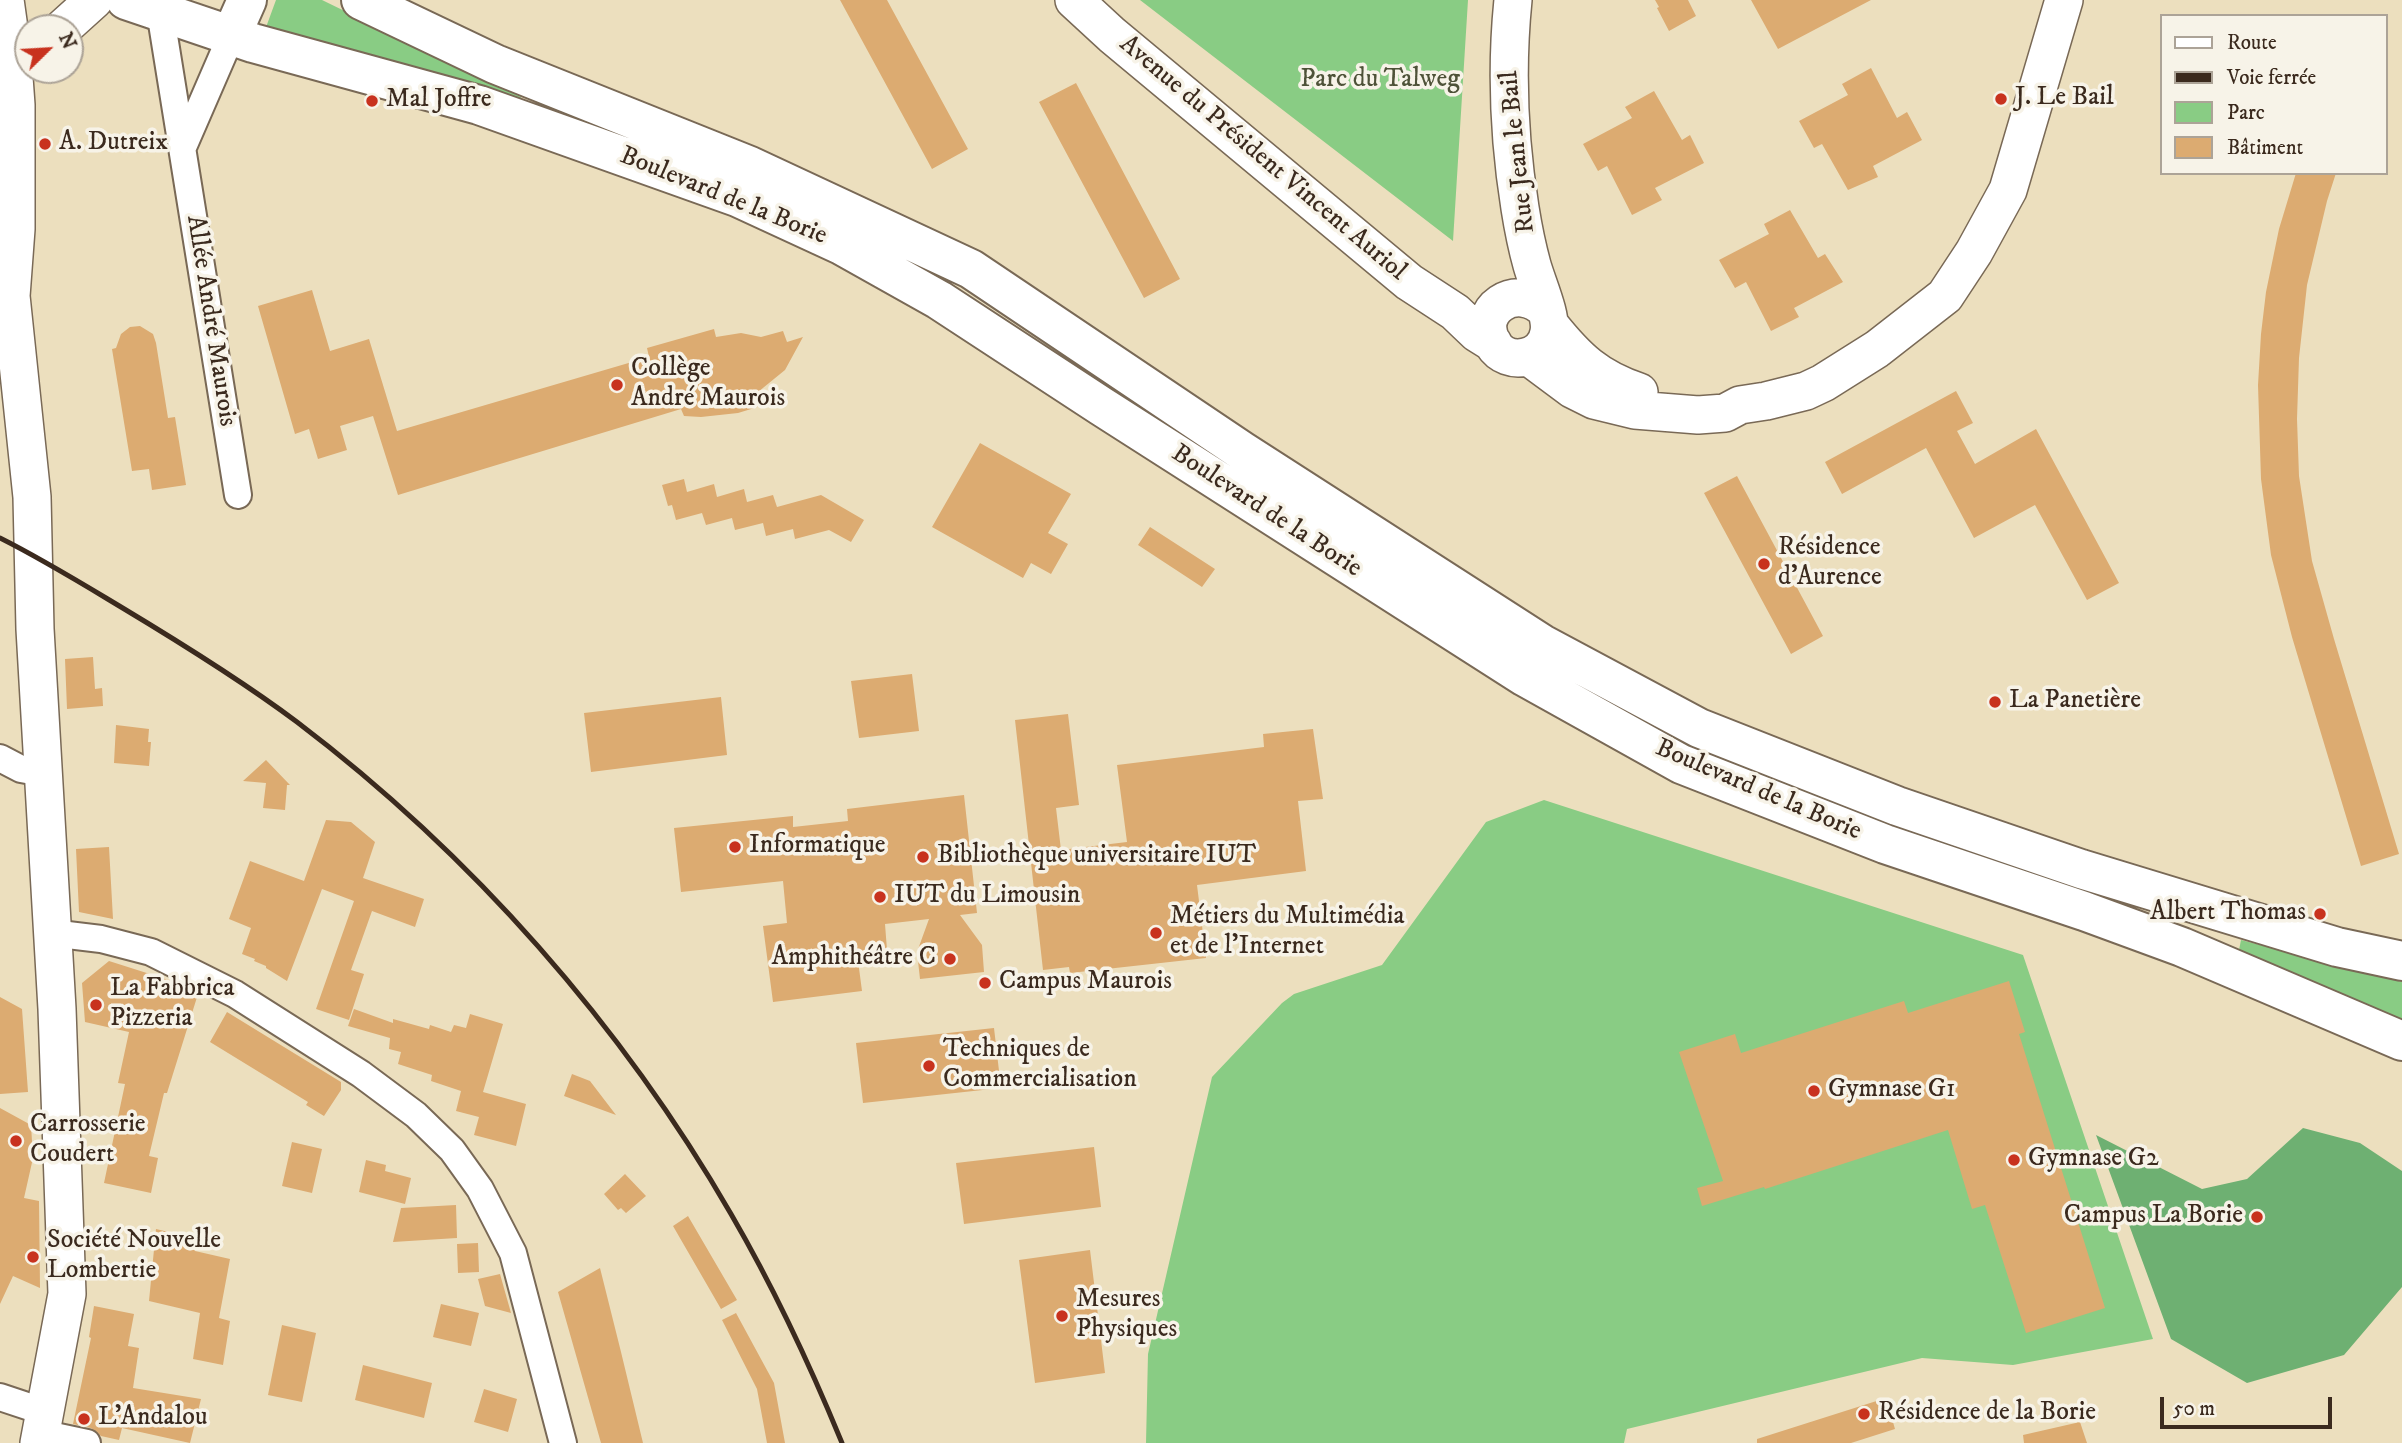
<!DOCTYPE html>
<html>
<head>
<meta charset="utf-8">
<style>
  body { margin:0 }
  #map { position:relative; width:2402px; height:1443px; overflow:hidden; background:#ecdfbe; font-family:"IM FELL DW Pica",serif }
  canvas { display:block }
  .legend { position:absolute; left:2160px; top:14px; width:228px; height:161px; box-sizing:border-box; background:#f7f3e8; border:2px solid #aca397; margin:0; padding:9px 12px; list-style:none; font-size:21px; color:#3b2a1e }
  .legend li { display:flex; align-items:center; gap:14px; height:35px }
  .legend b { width:35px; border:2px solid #aca397 }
  .north { position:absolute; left:14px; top:14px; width:70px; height:70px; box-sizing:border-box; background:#f7f3e8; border:2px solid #aca397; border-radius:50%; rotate:66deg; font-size:19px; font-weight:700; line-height:28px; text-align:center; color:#3b2a1e }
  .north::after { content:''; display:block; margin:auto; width:24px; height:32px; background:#c8321e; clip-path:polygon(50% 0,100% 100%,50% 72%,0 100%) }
  .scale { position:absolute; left:2160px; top:1397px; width:172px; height:32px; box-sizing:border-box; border:4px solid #3b2a1e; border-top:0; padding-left:9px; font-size:21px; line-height:24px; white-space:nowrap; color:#3b2a1e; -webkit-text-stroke:5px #f7f3e8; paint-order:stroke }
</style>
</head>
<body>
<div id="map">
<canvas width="2402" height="1443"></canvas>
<ul class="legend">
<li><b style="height:9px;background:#fff"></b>Route</li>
<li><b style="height:9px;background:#3b2a1e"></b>Voie ferrée</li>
<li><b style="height:19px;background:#89cc84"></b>Parc</li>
<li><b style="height:19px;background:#dcab71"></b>Bâtiment</li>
</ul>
<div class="north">N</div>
<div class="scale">50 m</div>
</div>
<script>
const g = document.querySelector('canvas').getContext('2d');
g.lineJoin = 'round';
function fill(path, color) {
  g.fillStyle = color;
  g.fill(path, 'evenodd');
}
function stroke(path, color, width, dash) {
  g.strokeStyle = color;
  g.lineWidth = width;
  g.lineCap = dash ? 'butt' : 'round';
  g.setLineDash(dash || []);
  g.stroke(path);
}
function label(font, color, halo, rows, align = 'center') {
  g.font = font + ' "IM FELL DW Pica",serif';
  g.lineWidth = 7;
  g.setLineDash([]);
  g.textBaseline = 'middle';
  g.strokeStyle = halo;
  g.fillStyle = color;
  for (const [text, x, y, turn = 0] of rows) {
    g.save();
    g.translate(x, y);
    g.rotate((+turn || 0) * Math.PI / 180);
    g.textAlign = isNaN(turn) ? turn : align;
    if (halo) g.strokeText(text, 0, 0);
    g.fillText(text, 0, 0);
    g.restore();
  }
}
fill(new Path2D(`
  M276,0H322L521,97L519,103L265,30Z
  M1140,0H1468L1453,241Z
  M1544,800L2023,955L2153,1339L2013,1365L1922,1358L1627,1429L1624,1443H1146L1148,1354L1212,1077L1282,1003L1294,994L1382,965L1486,822Z
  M2241,940L2402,982V1023L2239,950Z`), '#89cc84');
fill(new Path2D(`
  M2303,1128L2360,1143L2402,1171V1287L2344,1355L2247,1383L2171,1339L2096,1135L2202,1189L2247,1179Z`), '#6eb072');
fill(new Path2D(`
  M840,0H887L968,149L932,169Z
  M1655,0H1688L1696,16L1669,31L1657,8L1659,7Z
  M1751,0H1871L1778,49Z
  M1871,68L1897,118L1907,112L1922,140L1873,166L1878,177L1848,190L1822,144L1814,148L1799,121L1848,95L1842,84Z
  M1076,83L1180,279L1144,298L1039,102Z
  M1654,91L1682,140L1690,135L1704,163L1655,188L1662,200L1632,215L1607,166L1598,171L1583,144L1632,118L1625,107Z
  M2296,173H2336L2327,201L2307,285L2299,358L2297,419L2299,476L2312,561L2334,639L2399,854L2361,866L2292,637L2271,555L2261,479L2258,385L2261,334L2266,292L2279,229Z
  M1790,210L1818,258L1825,254L1843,282L1794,308L1799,317L1771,331L1746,282L1735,288L1719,260L1769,234L1764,224Z
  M312,290L330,351L369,339L397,431L649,357L647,348L714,329L716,337L741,333L761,337L783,331L787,342L803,337L785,370L758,392L761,406L738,413L701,417L684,416L681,409L398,495L373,416L340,426L347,450L318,459L309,429L295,434L258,306Z
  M140,326L153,334L156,343L168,418L175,417L186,485L152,490L149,469L132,471L112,349L116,348L121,334L130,327Z
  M1956,391L1973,423L1957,431L1975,464L2036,429L2119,583L2087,600L2035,505L1974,538L1926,448L1842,494L1825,462Z
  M980,443L1071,494L1048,533L1068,544L1051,574L1031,563L1023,578L932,527Z
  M1737,476L1823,636L1791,654L1704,493Z
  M684,479L687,492L714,484L717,497L744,489L747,502L773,495L777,507L821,495L864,520L851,542L829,530L795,539L793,529L766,536L763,523L735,530L732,518L706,525L702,513L676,520L672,505L668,506L662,485Z
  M1150,527L1215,569L1202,587L1138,545Z
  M93,657L95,689L102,688L103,706L67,709L65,659Z
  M912,674L919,731L859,738L851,681Z
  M721,697L727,755L591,772L584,713Z
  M1068,714L1079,805L1056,808L1061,850L1127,842L1117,765L1264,747L1263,734L1313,729L1323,799L1298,801L1306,871L1197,885L1206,958L1070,973L1069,967L1043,970L1015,720Z
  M116,725L149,729L148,742H151L149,766L114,763Z
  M266,760L290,785H287L285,810L263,808L266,783L243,781Z
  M964,795L977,913L960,915L982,945L984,972L920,979L917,952L929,919L885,924L887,950L857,953L862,991L773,1002L763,926L787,923L783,881L681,892L674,828L793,816V827L848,821L847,809Z
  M326,820L351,822L375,842L363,878L424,899L415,927L372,911L351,970L364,974L349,1020L316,1009L354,901L322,889L287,981L266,968V966L254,961L255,959L242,954L251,928L229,919L250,861L304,881Z
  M109,847L113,919L79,912L76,849Z
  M109,961L175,982L198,994L167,1093H164L149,1156L158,1158L151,1193L104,1183L125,1084L118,1083L129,1032L85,1022L82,983Z
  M2009,981L2025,1032L2019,1034L2105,1308L2026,1333L1985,1205L1972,1209L1948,1130L1765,1189L1764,1187L1702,1206L1697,1188L1723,1181L1679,1052L1735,1034L1741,1053L1904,1001L1908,1013Z
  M0,997L22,1009L28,1092L0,1094Z
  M354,1009L393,1023V1019L429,1029L430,1025L451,1032L454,1025L466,1028L470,1014L503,1024L483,1092L526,1104L516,1146L474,1135L479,1117L456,1111L461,1091L431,1081L432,1075L398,1064L401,1052L389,1049L390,1038L348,1026Z
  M227,1012L341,1082V1090L324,1116L306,1105L308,1102L210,1042Z
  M994,1028L1001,1088L863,1103L856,1043Z
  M572,1074L590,1081L616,1115L564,1096Z
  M0,1108L31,1125L33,1158L24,1198L39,1201L40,1288L13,1276L0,1304Z
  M292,1142L322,1149L312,1193L282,1186Z
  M1094,1147L1101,1207L964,1224L956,1163Z
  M366,1160L386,1165L385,1171L411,1178L405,1204L359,1192Z
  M625,1174L646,1196L626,1213L621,1208L618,1210L604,1194Z
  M456,1205L457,1238L393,1242L401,1208Z
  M688,1216L737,1300L721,1309L673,1226Z
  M156,1229L197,1239L195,1251L230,1259L219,1318L230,1321L223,1365L193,1359L200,1313L149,1301Z
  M478,1243L479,1272L458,1273L457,1244Z
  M1090,1250L1105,1373L1035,1383L1019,1260Z
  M600,1268L621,1352L643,1443H601L558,1292Z
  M500,1274L511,1313L485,1306L478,1279Z
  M441,1304L479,1313L471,1346L433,1337Z
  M94,1306L134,1314L128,1346L139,1348L133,1388L201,1399L190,1443L122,1428L119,1440L101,1436L91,1428L73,1424L91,1338L89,1337Z
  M736,1313L774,1383L785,1443H767L757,1389L722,1320Z
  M282,1325L316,1333L302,1402L268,1395Z
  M363,1365L432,1383L424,1418L355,1400Z
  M484,1389L517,1399L508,1432L474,1422Z
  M1886,1398L1895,1429L1851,1443H1757V1439Z
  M2080,1422L2087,1443H2024L2023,1435Z`), '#dcab71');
const street = new Path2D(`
  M160,11L238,495
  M183,147L232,34
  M0,758L21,769L43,773
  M51,933L101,939L151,952L235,994L361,1074L416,1115L452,1150L480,1189L513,1253L563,1443
  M0,1397L45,1412
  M40,1433L87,1443`);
const secondary = new Path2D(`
  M5,0L12,50L16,105V229L11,296L32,497L35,629L57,1009L67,1294L39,1443
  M1074,0L1112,35L1409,282L1455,312L1477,333L1493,343
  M1513,0C1506,69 1509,139 1520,208C1523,227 1527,247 1532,265C1537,283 1552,316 1549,332C1545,359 1508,368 1493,344C1473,311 1516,280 1546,310
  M63,28L94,0
  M1550,325C1577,359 1597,378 1639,392
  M1529,357L1572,389L1594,400L1635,410L1698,415L1725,413L1740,405L1766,401L1806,391L1823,383L1877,349L1945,296L1974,252L2008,190L2064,0`);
const primary = new Path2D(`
  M126,0L253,43L479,105L737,197L841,245L939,300L1101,406L1525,677L1681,764L1885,844L2084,911L2182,947L2402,1041
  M361,0L495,64L750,166L971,269L1242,451L1542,644L1699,728L1897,806L2081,869L2337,947L2402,961
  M232,34L247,0`);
stroke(street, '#796956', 30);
stroke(secondary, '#796956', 40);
stroke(primary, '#796956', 42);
stroke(street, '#fff', 26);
stroke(secondary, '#fff', 37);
stroke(primary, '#fff', 38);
stroke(new Path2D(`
  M0,538C42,559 81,583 121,607C181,643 241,680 297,722C471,854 622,1025 731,1214C774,1288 810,1365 842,1443`), '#3b2a1e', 5);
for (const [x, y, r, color] of [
  [2001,99,7,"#c8321e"],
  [372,101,7,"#c8321e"],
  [45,144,7,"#c8321e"],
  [617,385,7,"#c8321e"],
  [1764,564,7,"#c8321e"],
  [1995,702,7,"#c8321e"],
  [735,847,7,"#c8321e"],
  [923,857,7,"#c8321e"],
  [880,897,7,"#c8321e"],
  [2320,914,7,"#c8321e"],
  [1156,933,7,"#c8321e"],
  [950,959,7,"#c8321e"],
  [985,983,7,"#c8321e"],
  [96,1005,7,"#c8321e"],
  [929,1066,7,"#c8321e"],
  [1814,1091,7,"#c8321e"],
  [16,1141,7,"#c8321e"],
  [2014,1160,7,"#c8321e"],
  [2257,1217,7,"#c8321e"],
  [33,1257,7,"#c8321e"],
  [1062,1316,7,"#c8321e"],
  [1864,1414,7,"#c8321e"],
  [84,1419,7,"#c8321e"]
]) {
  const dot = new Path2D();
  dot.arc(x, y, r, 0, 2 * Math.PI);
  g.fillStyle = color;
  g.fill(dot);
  stroke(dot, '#f7f3e8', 2.5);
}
label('26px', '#4e5238', '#f7f3e8', [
  ["Parc du Talweg",1380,81]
]);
label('26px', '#3b2a1e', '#f7f3e8', [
  ["J. Le Bail",2015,99],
  ["Mal Joffre",386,101],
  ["A. Dutreix",59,144],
  ["Collège",631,370],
  ["André Maurois",631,400],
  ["Résidence",1778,549],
  ["d'Aurence",1778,579],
  ["La Panetière",2009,702],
  ["Informatique",749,847],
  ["Bibliothèque universitaire IUT",937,857],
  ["IUT du Limousin",894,897],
  ["Albert Thomas",2306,914,"right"],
  ["Métiers du Multimédia",1170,918],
  ["et de l'Internet",1170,948],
  ["Amphithéâtre C",936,959,"right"],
  ["Campus Maurois",999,983],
  ["La Fabbrica",110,990],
  ["Pizzeria",110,1020],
  ["Techniques de",943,1051],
  ["Commercialisation",943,1081],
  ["Gymnase G1",1828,1091],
  ["Carrosserie",30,1126],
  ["Coudert",30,1156],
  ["Gymnase G2",2028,1160],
  ["Campus La Borie",2243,1217,"right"],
  ["Société Nouvelle",47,1242],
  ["Lombertie",47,1272],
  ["Mesures",1076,1301],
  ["Physiques",1076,1331],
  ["Résidence de la Borie",1878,1414],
  ["L'Andalou",98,1419]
], 'left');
label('26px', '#3b2a1e', '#f7f3e8', [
  ["Rue Jean le Bail",1519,152,-96],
  ["Avenue du Président Vincent Auriol",1262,159,40],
  ["Boulevard de la Borie",723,197,22],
  ["Allée André Maurois",210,321,81],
  ["Boulevard de la Borie",1266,512,33],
  ["Boulevard de la Borie",1758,791,23]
]);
</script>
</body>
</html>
